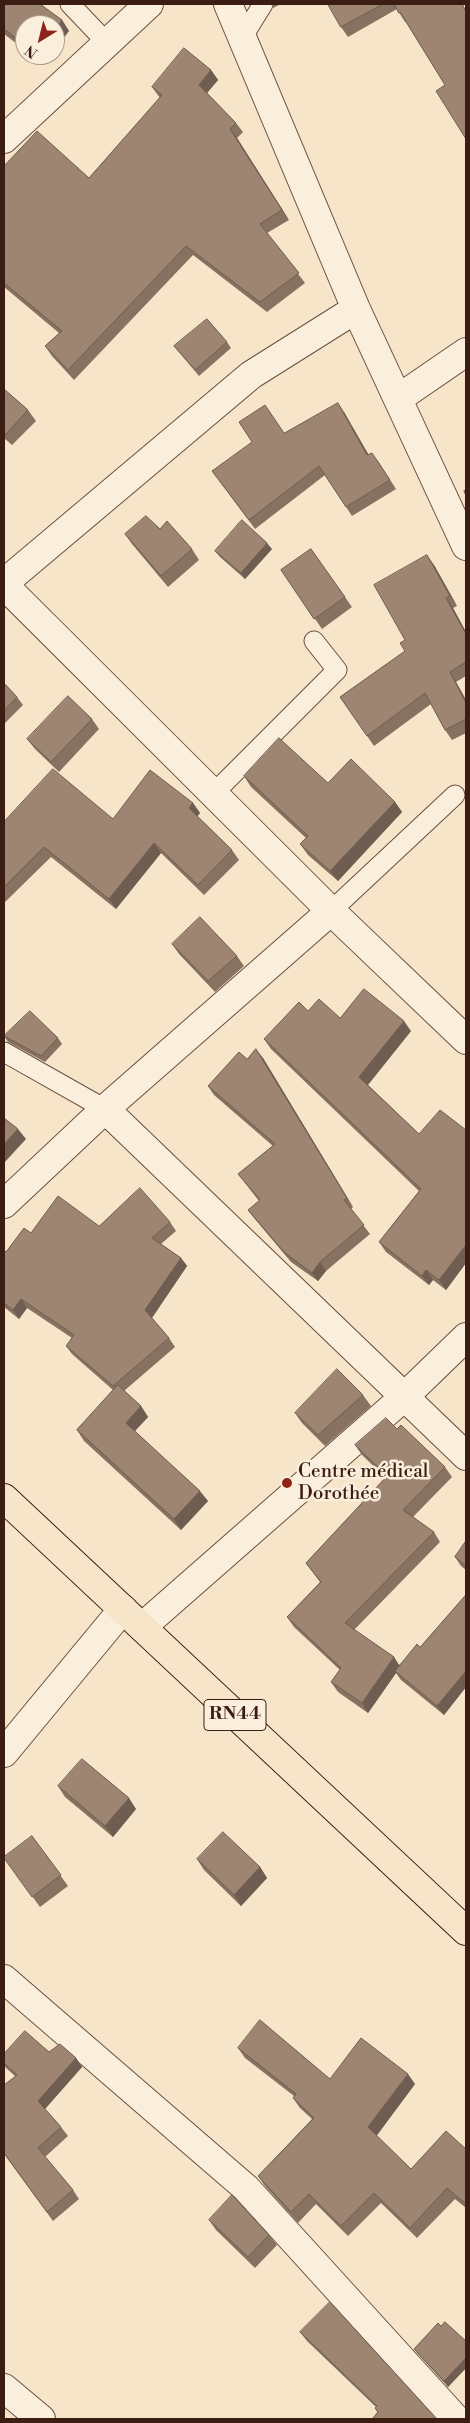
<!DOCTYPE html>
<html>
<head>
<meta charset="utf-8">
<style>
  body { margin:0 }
  #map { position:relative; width:470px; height:2423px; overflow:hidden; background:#f7e5c9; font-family:"Libre Bodoni",serif }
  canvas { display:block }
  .frame { position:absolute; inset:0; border:5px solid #3c1d13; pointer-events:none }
  .north { position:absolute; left:15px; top:15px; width:50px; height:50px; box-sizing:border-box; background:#faeedc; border:1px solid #ae9a8c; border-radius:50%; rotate:216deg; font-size:14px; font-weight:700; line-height:20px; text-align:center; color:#3c1d13 }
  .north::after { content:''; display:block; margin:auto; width:18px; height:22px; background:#8f2418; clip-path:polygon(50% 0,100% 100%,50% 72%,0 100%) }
</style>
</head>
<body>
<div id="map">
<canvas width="470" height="2423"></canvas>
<div class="frame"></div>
<div class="north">N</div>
</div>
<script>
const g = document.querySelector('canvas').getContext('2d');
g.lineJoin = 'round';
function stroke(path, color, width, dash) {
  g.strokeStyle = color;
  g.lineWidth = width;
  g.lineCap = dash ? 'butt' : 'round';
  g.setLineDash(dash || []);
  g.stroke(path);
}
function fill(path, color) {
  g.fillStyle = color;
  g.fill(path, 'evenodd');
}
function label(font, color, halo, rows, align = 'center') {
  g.font = font + ' "Libre Bodoni",serif';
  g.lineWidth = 5;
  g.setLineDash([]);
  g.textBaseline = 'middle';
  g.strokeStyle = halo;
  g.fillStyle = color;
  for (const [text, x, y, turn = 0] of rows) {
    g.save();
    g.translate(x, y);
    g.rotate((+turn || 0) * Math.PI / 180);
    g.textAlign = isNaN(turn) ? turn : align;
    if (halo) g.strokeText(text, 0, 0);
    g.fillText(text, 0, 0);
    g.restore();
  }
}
const service = new Path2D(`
  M70,4L107,43
  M242,38L263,4
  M213,794L337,670L314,641
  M331,911L455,795
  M4,1052L105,1109`);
const minor = new Path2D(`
  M228,4L356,309L466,546
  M4,139L149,4
  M399,398L466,352
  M4,583L251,375L356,309
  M4,585L331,911L466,1040
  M105,1109L466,1456
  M4,1204L105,1109L331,911
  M142,1627L403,1398L466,1337
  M4,1753L123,1609
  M4,1979L246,2188L456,2419
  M4,2388L41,2419`);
const primary = new Path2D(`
  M4,1498L466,1931`);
stroke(service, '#6b4f40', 21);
stroke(minor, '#6b4f40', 30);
stroke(primary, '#3c1d13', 30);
stroke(service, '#faeedc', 19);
stroke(minor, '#faeedc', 28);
stroke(primary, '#f7e5c9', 28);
fill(new Path2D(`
  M4,4L62,20L69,31L25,25V50L4,34Z
  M271,4H281L273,8Z
  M328,4H463L445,85L406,22H405L397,9L348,37L341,27Z
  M32,55H51L44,65Z
  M211,70L218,80L207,93L236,123L243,132L237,138L289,220L267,233L305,283L267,312L193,255L74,380L52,356L45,346L59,333L4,287V166L89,178L160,98L152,87Z
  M227,342L231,348L199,376L174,346Z
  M4,389L28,410L36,421L12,445L4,438Z
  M344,412L368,455L378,461L396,489L352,516L325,475L255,529L218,479L284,433Z
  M160,529L192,549L199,560L168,587L132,544L125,534Z
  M272,549L245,579L220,557L215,551Z
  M311,549L352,607L322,629L281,570Z
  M434,565L457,606L453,608L466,632V676L456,682L466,700V733L452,740L445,730L431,704L374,746L340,697L405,651V640Z
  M4,683L17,697L23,705L4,724Z
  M92,719L99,729L59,772L35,749L27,739Z
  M244,776L328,783L395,802L402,812L338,881L308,855L300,844L306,838L251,787Z
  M193,803L200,813L197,816L232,850L239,860L204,895L161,853L116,909L51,857L4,903V822L113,819Z
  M172,944L237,956L244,966L215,992L179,954Z
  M308,1011L340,1018L411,1031L368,1085L419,1134L466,1130V1263L446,1290L433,1280L429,1285L386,1252L379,1242L419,1191L271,1049L264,1039Z
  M4,1036L58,1038L62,1044L45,1062L8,1042Z
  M263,1058L353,1207L351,1209L370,1234L326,1271L318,1281L291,1262L254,1218L248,1210L259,1201L238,1174L273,1146L214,1095L208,1086L247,1059Z
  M170,1222L176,1231L161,1244L181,1258L187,1266L152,1318L169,1338L175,1347L124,1391L141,1406L148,1417L135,1431L208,1501L181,1530L84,1441L77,1430L113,1390L72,1354L66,1346L72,1338L27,1308L19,1319L4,1307V1250L6,1252L31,1233L99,1226Z
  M363,1395L371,1406L325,1446L302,1423L295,1413Z
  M397,1429L445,1467L452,1477L413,1517L434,1532L440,1542L354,1630L394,1657L399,1665L420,1647L466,1595V1687L444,1715L401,1680L396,1673L368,1713L338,1692L331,1682L340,1670L294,1627L287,1617L320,1582L306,1563L386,1478L362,1455L355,1445Z
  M466,1541V1570L461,1566L455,1557Z
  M58,1786L136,1809L113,1837L65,1797Z
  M32,1836L68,1886L40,1907L11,1867Z
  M197,1859L260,1867L267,1878L241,1906L204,1870Z
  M238,2048L330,2079L415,2084L376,2136L411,2169L466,2149V2208L455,2199L417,2238L381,2203L348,2236L316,2204L298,2223L265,2186L258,2176L312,2119L300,2108L293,2098L294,2096L245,2058Z
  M49,2052L76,2058L82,2067L45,2109L61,2127L68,2136L45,2157L73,2190L79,2199L53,2221L4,2154L15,2076L6,2068L4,2065V2054Z
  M209,2220L269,2235L277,2245L255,2268L216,2230Z
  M441,2326L466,2341V2368L448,2387L419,2355L414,2349Z
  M300,2332L437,2419L378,2413L375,2408L376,2407L307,2341Z`), '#877262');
fill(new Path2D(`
  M62,20L69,31L55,50V29Z
  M38,55H51L44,65Z
  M211,70L218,80L206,94L199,85Z
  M230,129L237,138L289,220L282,210Z
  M338,403L344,412L374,464L367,455Z
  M267,543L272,549L245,579L241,573Z
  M427,555L434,565L457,606L450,596Z
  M446,598L453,608L466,632V634Z
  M450,672L456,682L466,700V703Z
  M395,802L402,812L338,881L330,871Z
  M193,803L200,813L196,818L189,808Z
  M154,843L161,853L116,909L109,899Z
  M404,1021L411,1031L366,1087L359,1077Z
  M256,1049L263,1058L353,1207L347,1198Z
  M18,1129L26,1139L4,1163V1144Z
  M466,1245V1263L446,1290L439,1280Z
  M181,1258L187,1266L151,1319L145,1310Z
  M320,1262L326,1271L318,1281L312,1273Z
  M426,1270L433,1280L429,1285L422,1276Z
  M21,1299L27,1308L19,1319L13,1310Z
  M141,1406L148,1417L133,1433L126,1423Z
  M200,1491L208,1501L181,1530L174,1519Z
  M394,1657L400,1667L395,1671L396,1673L368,1713L362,1703Z
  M466,1671V1687L444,1715L437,1706Z
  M129,1798L136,1809L113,1837L105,1826Z
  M260,1867L267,1878L241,1906L234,1895Z
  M76,2058L82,2067L44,2110L38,2101Z
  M408,2074L415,2084L375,2138L368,2127Z
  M466,2358V2368L448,2387L444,2381Z`), '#6e5d50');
const building = new Path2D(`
  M4,4H40L62,20L55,29V25H25V45L4,29Z
  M328,4H383L341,27Z
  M395,4H462L466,11V139L436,91L445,85L400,12L399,13Z
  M184,48L211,70L199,85L236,123L230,129L282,210L260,224L299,273L260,302L186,246L68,370L45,346L62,331L4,283V166L37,131L89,178L162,95L152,87Z
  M207,319L227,342L195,370L174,346Z
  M4,389L28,410L5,435L4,433Z
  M338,403L367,455L372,453L390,480L346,507L319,466L249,520L212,471L252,442L239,422L265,405L284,433Z
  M466,490V496L464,491Z
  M146,516L160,529L167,521L192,549L161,576L125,534Z
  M242,520L267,543L241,573L215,551Z
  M311,549L345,597L314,619L281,570Z
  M427,555L450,596L446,598L466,634V662L450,672L466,703V719L445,730L425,693L367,736L340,697L405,651L400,643L405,640L374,585Z
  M4,683L17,697L4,711Z
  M68,696L92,719L51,762L27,739Z
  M279,738L328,783L351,759L395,802L330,871L300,844L308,836L244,776Z
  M53,769L113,819L150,770L193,803L189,808L232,850L198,885L154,843L109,899L44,847L4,887V822Z
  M200,917L237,956L208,981L172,944Z
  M364,989L404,1021L359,1077L419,1134L440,1110L466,1130V1245L439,1280L426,1270L422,1276L379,1242L421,1189L264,1039L299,1002L308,1011L319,999L340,1018Z
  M30,1011L58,1038L41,1056L4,1036Z
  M256,1049L347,1198L344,1200L364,1225L320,1262L312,1273L285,1253L248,1210L260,1200L238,1174L275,1144L208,1086L239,1052L247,1059Z
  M4,1118L18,1129L4,1144Z
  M140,1188L170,1222L152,1238L181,1258L145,1310L169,1338L113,1386L66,1346L74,1335L21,1299L13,1310L4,1303V1250L6,1252L24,1228L31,1233L58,1196L99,1226Z
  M337,1369L363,1395L318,1435L295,1413Z
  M118,1385L141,1406L126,1423L200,1491L174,1519L77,1430Z
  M386,1418L397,1429L401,1425L445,1467L403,1510L434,1532L345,1623L394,1657L362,1703L331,1682L341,1668L287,1617L321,1582L306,1563L387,1476L355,1445Z
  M466,1541V1566L455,1557Z
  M466,1595V1671L437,1706L395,1671L417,1644L420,1647Z
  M82,1759L129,1798L105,1826L58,1786Z
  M223,1832L260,1867L234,1895L197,1859Z
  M32,1836L61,1875L32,1897L4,1858V1857Z
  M260,2020L330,2079L361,2038L408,2074L368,2127L411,2169L446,2131L466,2149V2204L447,2188L410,2228L374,2193L341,2226L309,2194L291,2212L258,2176L314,2118L293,2098L296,2094L238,2048Z
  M25,2031L49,2052L60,2044L76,2058L38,2101L61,2127L38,2148L73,2190L47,2212L4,2153V2085L17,2075L4,2063V2054Z
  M232,2195L269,2235L248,2257L209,2220Z
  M330,2302L437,2419H372L378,2412L375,2408L377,2406L300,2332Z
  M445,2322L466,2341V2358L444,2381L414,2349L438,2323L441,2326Z`);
fill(building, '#9d8572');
stroke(building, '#6e5d50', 1);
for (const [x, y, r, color] of [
  [287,1483,6,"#8f2418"]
]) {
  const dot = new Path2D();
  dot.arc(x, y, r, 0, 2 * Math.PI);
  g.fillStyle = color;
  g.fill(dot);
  stroke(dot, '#faeedc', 2);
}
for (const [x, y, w] of [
  [235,1715,62]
]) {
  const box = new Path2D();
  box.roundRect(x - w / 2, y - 15.5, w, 31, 4);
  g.fillStyle = '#faeedc';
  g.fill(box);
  stroke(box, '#3c1d13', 1);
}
label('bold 18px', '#3c1d13', null, [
  ["RN44",235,1715]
]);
label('19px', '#3c1d13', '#faeedc', [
  ["Centre médical",298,1472],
  ["Dorothée",298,1494]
], 'left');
</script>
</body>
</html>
